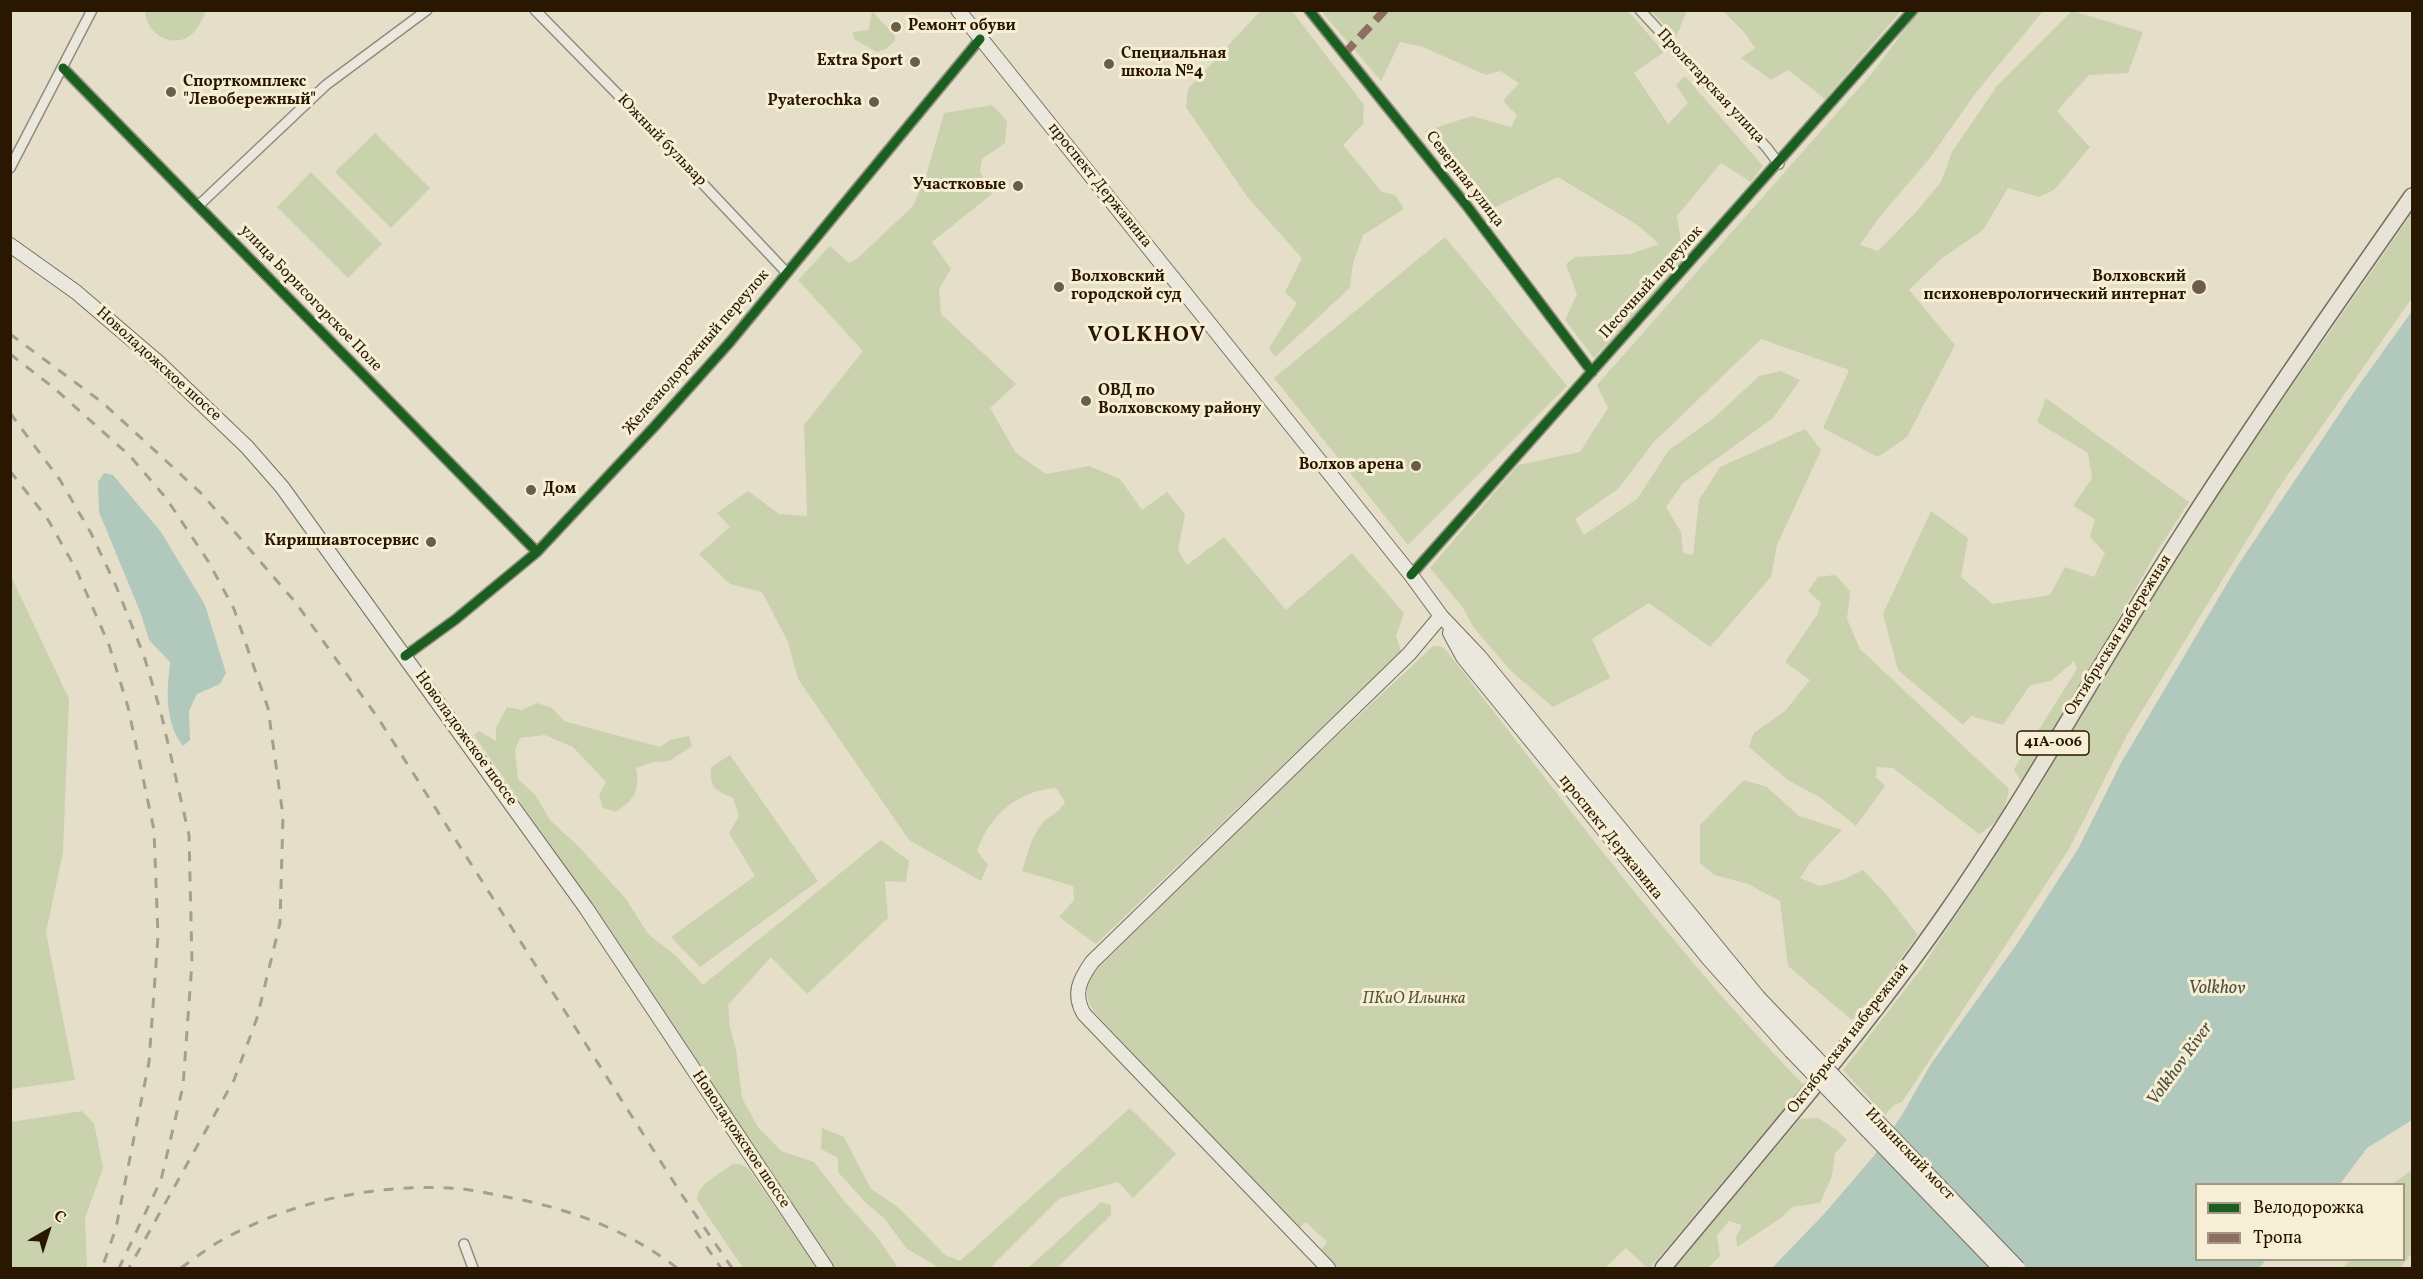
<!DOCTYPE html>
<html>
<head>
<meta charset="utf-8">
<style>
  body { margin:0 }
  #map { position:relative; width:2423px; height:1279px; overflow:hidden; background:#e5dfca; font-family:Vollkorn,serif }
  canvas { display:block }
  .frame { position:absolute; inset:0; border:12px solid #291701; pointer-events:none }
  .legend { position:absolute; left:2195px; top:1183px; width:210px; height:78px; box-sizing:border-box; background:#f6eed5; border:2px solid #a49880; margin:0; padding:8px 10px; list-style:none; font-size:18px; color:#291701 }
  .legend li { display:flex; align-items:center; gap:12px; height:30px }
  .legend b { width:30px; border:2px solid #a49880 }
  .north { position:absolute; left:18px; top:1201px; width:60px; height:60px; -webkit-text-stroke:4px #f6eed5; paint-order:stroke; rotate:39deg; font-size:16px; font-weight:700; line-height:24px; text-align:center; color:#291701 }
  .north::after { content:''; display:block; margin:auto; width:21px; height:27px; background:#291701; clip-path:polygon(50% 0,100% 100%,50% 72%,0 100%) }
</style>
</head>
<body>
<div id="map">
<canvas width="2423" height="1279"></canvas>
<div class="frame"></div>
<ul class="legend">
<li><b style="height:8px;background:#1b5e20"></b>Велодорожка</li>
<li><b style="height:8px;background:#8d6e63"></b>Тропа</li>
</ul>
<div class="north">С</div>
</div>
<script>
const g = document.querySelector('canvas').getContext('2d');
g.lineJoin = 'round';
function fill(path, color) {
  g.fillStyle = color;
  g.fill(path, 'evenodd');
}
function stroke(path, color, width, dash) {
  g.strokeStyle = color;
  g.lineWidth = width;
  g.lineCap = dash ? 'butt' : 'round';
  g.setLineDash(dash || []);
  g.stroke(path);
}
function label(font, color, halo, rows, align = 'center') {
  g.font = font + ' Vollkorn,serif';
  g.lineWidth = 6;
  g.setLineDash([]);
  g.textBaseline = 'middle';
  g.strokeStyle = halo;
  g.fillStyle = color;
  for (const [text, x, y, turn = 0] of rows) {
    g.save();
    g.translate(x, y);
    g.rotate((+turn || 0) * Math.PI / 180);
    g.textAlign = isNaN(turn) ? turn : align;
    if (halo) g.strokeText(text, 0, 0);
    g.fillText(text, 0, 0);
    g.restore();
  }
}
fill(new Path2D(`
  M145,10H206V11C203,17 199,27 194,32C175,52 145,34 145,10Z
  M1261,10L1292,11L1364,105L1363,124L1343,145L1382,192L1395,195L1404,209L1363,235L1353,263L1350,288L1275,357L1269,348L1297,303L1285,292L1302,258L1248,198L1186,107L1188,89Z
  M1919,10L2043,11L1975,94L1930,158L1878,219L1860,245L1878,251L1917,211L1941,182L1952,152L1997,86L2072,11L2143,32L2128,73L2089,75L2057,111L2090,147L2054,190L2039,197L2008,188L1983,230L1941,259L1909,290L1955,345L1907,437L1878,457L1823,428L1849,370L1761,339L1653,443L1618,489L1575,519L1584,535L1637,499L1669,450L1713,419L1759,376L1781,371L1800,380L1773,418L1683,483L1666,507L1681,532L1683,553L1693,555L1699,500L1720,467L1805,429L1821,450L1777,545L1771,577L1710,647L1649,603L1592,639L1610,678L1553,707L1510,670L1474,628L1463,608L1430,568L1518,465L1580,452L1608,408L1597,385L1873,72Z
  M872,11L895,36V41L886,49L877,52L854,39L853,32L869,30Z
  M1321,11H1628L1664,52L1634,73L1668,124L1688,103L1676,85L1685,76L1763,166L1751,182L1721,163L1677,216L1684,262L1594,358L1565,320L1577,294L1566,264L1575,257L1630,254L1659,244L1639,226L1558,177L1485,212L1425,131L1472,116L1511,127L1517,115L1503,101L1519,83L1500,71L1486,75L1423,47L1400,42L1381,81Z
  M1651,11H1687L1676,37Z
  M1723,11H1901L1825,99L1788,70L1771,80L1741,58L1755,48L1744,32Z
  M992,105L1007,121L1005,143L982,159L980,172L992,194L932,242L951,269L939,289L941,314L1016,384L990,408L1016,453L1046,474L1089,466L1120,479L1142,510L1167,492L1185,514L1178,550L1187,565L1224,537L1286,610L1352,553L1404,613L1396,636L1401,651L1096,944L1059,917L1074,900L1073,886L1022,871C1027,856 1031,837 1041,825C1049,814 1058,815 1065,802L1056,788C1017,791 990,815 977,851L988,865L981,881L909,840L798,679L788,642L762,592L730,584L699,554L730,527L717,513L748,491L779,514L807,516L804,425L863,351L798,280L830,246L849,263L858,258L913,206L926,176L944,113Z
  M375,133L430,188L391,228L335,172Z
  M311,172L382,244L348,278L277,207Z
  M2412,213V298L2280,486L2127,735L2069,849L1902,1102L1894,1105L1885,1115L1843,1070L1921,969L2038,790L2088,697L2154,592L2225,483Z
  M1445,237L1567,386L1408,545L1274,378Z
  M2046,398L2189,502L2156,553L2023,785L2014,769L2077,669L2074,661L2051,681L2030,685L2003,725L1971,716L1963,725L1898,670L1883,614L1931,511L1968,538L1961,577L1993,604L2050,595L2065,567L2094,577L2105,553L2090,537L2095,519L2073,506L2092,478L2088,453L2037,422Z
  M10,574L69,699L63,852L46,932L75,1080L11,1089Z
  M1835,575L1850,591L1847,619L1860,649L2009,789C2005,811 1999,822 1979,834L1893,768L1877,767L1876,777L1885,786L1856,826L1821,798L1788,780L1749,747L1754,733L1785,711L1810,680L1785,662L1817,615L1821,603L1808,591L1818,577Z
  M1433,646H1439L1445,649C1561,797 1673,951 1804,1085L1650,1268H1647L1626,1248L1605,1268H1338L1320,1251L1327,1242L1306,1222L1298,1229L1097,1015C1083,997 1084,987 1097,969L1284,786Z
  M537,703L552,708L564,721L660,747L670,740L689,736L692,746L669,761L653,762L636,768C640,792 635,798 616,812L603,808L599,795L606,782L573,747L545,735L520,738L515,750L518,779L536,796L550,820L579,847L626,899L648,934L675,955L703,985L881,840L909,861L906,882L885,881L888,918L807,994L771,957L728,1005L730,1028L736,1049L742,1098L758,1127L781,1151L814,1162L845,1202L878,1238L898,1268H834L589,901L474,735L479,731L496,741V728L507,707L522,710Z
  M730,755L818,881L700,967L671,937L755,876L729,833L739,816L733,798C714,789 710,789 711,767Z
  M1744,780L1767,787L1799,816L1842,830L1810,863L1800,878L1820,886L1845,879L1863,870L1886,894L1918,935L1876,992L1852,1020L1788,966L1780,901L1748,884L1714,875L1700,863V825Z
  M1130,1108L1176,1154L1133,1198L1118,1182L1060,1198L990,1268H940L907,1249L884,1218L865,1202L838,1172V1158L821,1149L822,1128L844,1137L871,1189L898,1207L945,1255L960,1261Z
  M82,1111L94,1123L103,1168L85,1218L87,1268H11V1122Z
  M1818,1118L1835,1129L1847,1140L1835,1153L1832,1176L1820,1203L1792,1207L1781,1218L1737,1247L1736,1237L1742,1225L1729,1221L1717,1235L1720,1256L1708,1268H1674L1800,1119Z
  M733,1164H740L748,1168L817,1268H743L697,1200C697,1184 721,1173 733,1164Z
  M2412,1170V1253L2400,1268H2343L2350,1260H2404V1184H2395V1182Z
  M1101,1202L1111,1205V1215L1057,1268H1028Z`), '#cad1ad');
fill(new Path2D(`
  M2412,311V1120L2367,1148L2340,1184H2196V1260H2266L2259,1268H1772L1824,1214L1873,1157L1902,1115L1931,1064L2017,944L2078,849L2121,763L2238,565L2354,392Z
  M104,473L113,475L161,532L205,605L226,673L220,684L197,694L189,711L190,740L183,746C164,721 167,691 170,662L149,640L141,614L99,512L98,482Z`), '#b1c8bd');
const street = new Path2D(`
  M535,10L637,114L787,273
  M1309,10L1467,206L1592,372
  M1640,10L1767,148L1779,164
  M63,68L537,552
  M10,168L92,10
  M198,206L326,85L427,10
  M1411,575L1913,10
  M405,656L456,619L537,552L654,427L730,342L980,39
  M464,1244L473,1268`);
const secondary = new Path2D(`
  M958,10L1411,575L1441,616L1479,656L1758,997L1801,1042
  M10,245L76,292L158,362L247,447L282,487L586,908L826,1268
  M1450,633L1463,657L1708,958L1791,1051
  M1328,1268L1084,1014C1072,994 1080,979 1092,962L1409,654L1441,616`);
const primary = new Path2D(`
  M1663,1268C1759,1152 1860,1037 1946,913C2031,791 2102,659 2183,533C2256,419 2334,307 2412,196`);
stroke(street, '#918b7d', 12);
stroke(secondary, '#767063', 16);
stroke(primary, '#767063', 18);
stroke(street, '#eae7dd', 9);
stroke(secondary, '#eae7dd', 14);
stroke(primary, '#e7e3d7', 15);
stroke(new Path2D(`
  M10,334L103,403L202,494L296,603L378,718L682,1195L732,1268
  M10,354L54,388L130,456L166,498L208,561L234,609L268,708L283,816L280,923L257,1018L234,1080L129,1268
  M10,413L60,480L91,533L116,586L144,656L161,713L189,835L192,962L183,1086L161,1180L119,1268
  M10,471L47,518L76,569L109,645L128,707L154,830L158,936L149,1062L116,1228L102,1268
  M695,1230L721,1268
  M181,1268C194,1259 207,1248 222,1240C294,1200 381,1182 463,1189C479,1191 496,1195 512,1198C571,1209 629,1231 677,1268`), '#a49f95', 3, [10, 10]);
const secondaryBridge = new Path2D(`
  M1801,1042L2018,1268
  M1791,1051L2000,1268`);
stroke(secondaryBridge, '#767063', 16, []);
stroke(secondaryBridge, '#eae7dd', 14);
stroke(new Path2D(`
  M1344,54L1385,10`), '#8d6e63', 8, [15, 8]);
stroke(new Path2D(`
  M1309,10L1467,206L1592,372
  M63,68L537,552
  M1411,575L1913,10
  M405,656L456,619L537,552L654,427L730,342L980,39`), '#1b5e20', 9);
for (const [x, y, r, color] of [
  [896,27,6,"#6b5d47"],
  [915,62,6,"#6b5d47"],
  [1109,64,6,"#6b5d47"],
  [171,92,6,"#6b5d47"],
  [874,102,6,"#6b5d47"],
  [1018,186,6,"#6b5d47"],
  [1059,287,6,"#6b5d47"],
  [2199,287,8,"#6b5d47"],
  [1086,401,6,"#6b5d47"],
  [1416,466,6,"#6b5d47"],
  [531,490,6,"#6b5d47"],
  [431,542,6,"#6b5d47"]
]) {
  const dot = new Path2D();
  dot.arc(x, y, r, 0, 2 * Math.PI);
  g.fillStyle = color;
  g.fill(dot);
  stroke(dot, '#f6eed5', 2);
}
for (const [x, y, w] of [
  [2053,743,72]
]) {
  const box = new Path2D();
  box.roundRect(x - w / 2, y - 12, w, 24, 4.5);
  g.fillStyle = '#f6eed5';
  g.fill(box);
  stroke(box, '#291701', 1.5);
}
label('bold 15px', '#291701', null, [
  ["41А-006",2053,743]
]);
label('bold 16px', '#291701', '#f6eed5', [
  ["Ремонт обуви",908,27],
  ["Специальная",1121,55],
  ["школа №4",1121,73],
  ["Extra Sport",903,62,"right"],
  ["Спорткомплекс",183,83],
  ["\"Левобережный\"",183,101],
  ["Pyaterochka",862,102,"right"],
  ["Участковые",1006,186,"right"],
  ["Волховский",1071,278],
  ["городской суд",1071,296],
  ["Волховский",2186,278,"right"],
  ["психоневрологический интернат",2186,296,"right"],
  ["ОВД по",1098,392],
  ["Волховскому району",1098,410],
  ["Волхов арена",1404,466,"right"],
  ["Дом",543,490],
  ["Киришиавтосервис",419,542,"right"]
], 'left');
label('16px', '#291701', '#f6eed5', [
  ["Пролетарская улица",1710,87,47],
  ["Южный бульвар",661,141,46],
  ["Северная улица",1464,180,52],
  ["проспект Державина",1099,186,51],
  ["Песочный переулок",1652,283,-48],
  ["улица Борисогорское Поле",310,299,46],
  ["Железнодорожный переулок",697,353,-49],
  ["Новоладожское шоссе",158,365,42],
  ["Октябрьская набережная",2119,636,-58],
  ["Новоладожское шоссе",465,739,54],
  ["проспект Державина",1610,838,51],
  ["Октябрьская набережная",1849,1039,-52],
  ["Новоладожское шоссе",740,1140,56],
  ["Ильинский мост",1909,1155,46]
]);
label('italic 16px', '#595435', '#f6eed5', [
  ["ПКиО Ильинка",1414,1000]
]);
label('italic 18px', '#515141', '#f6eed5', [
  ["Volkhov",2217,990],
  ["Volkhov River",2181,1065,-54]
]);
g.letterSpacing = '1.5px';
label('bold 22px', '#291701', '#f6eed5', [
  ["VOLKHOV",1147,337]
]);
g.letterSpacing = '0px';
</script>
</body>
</html>
